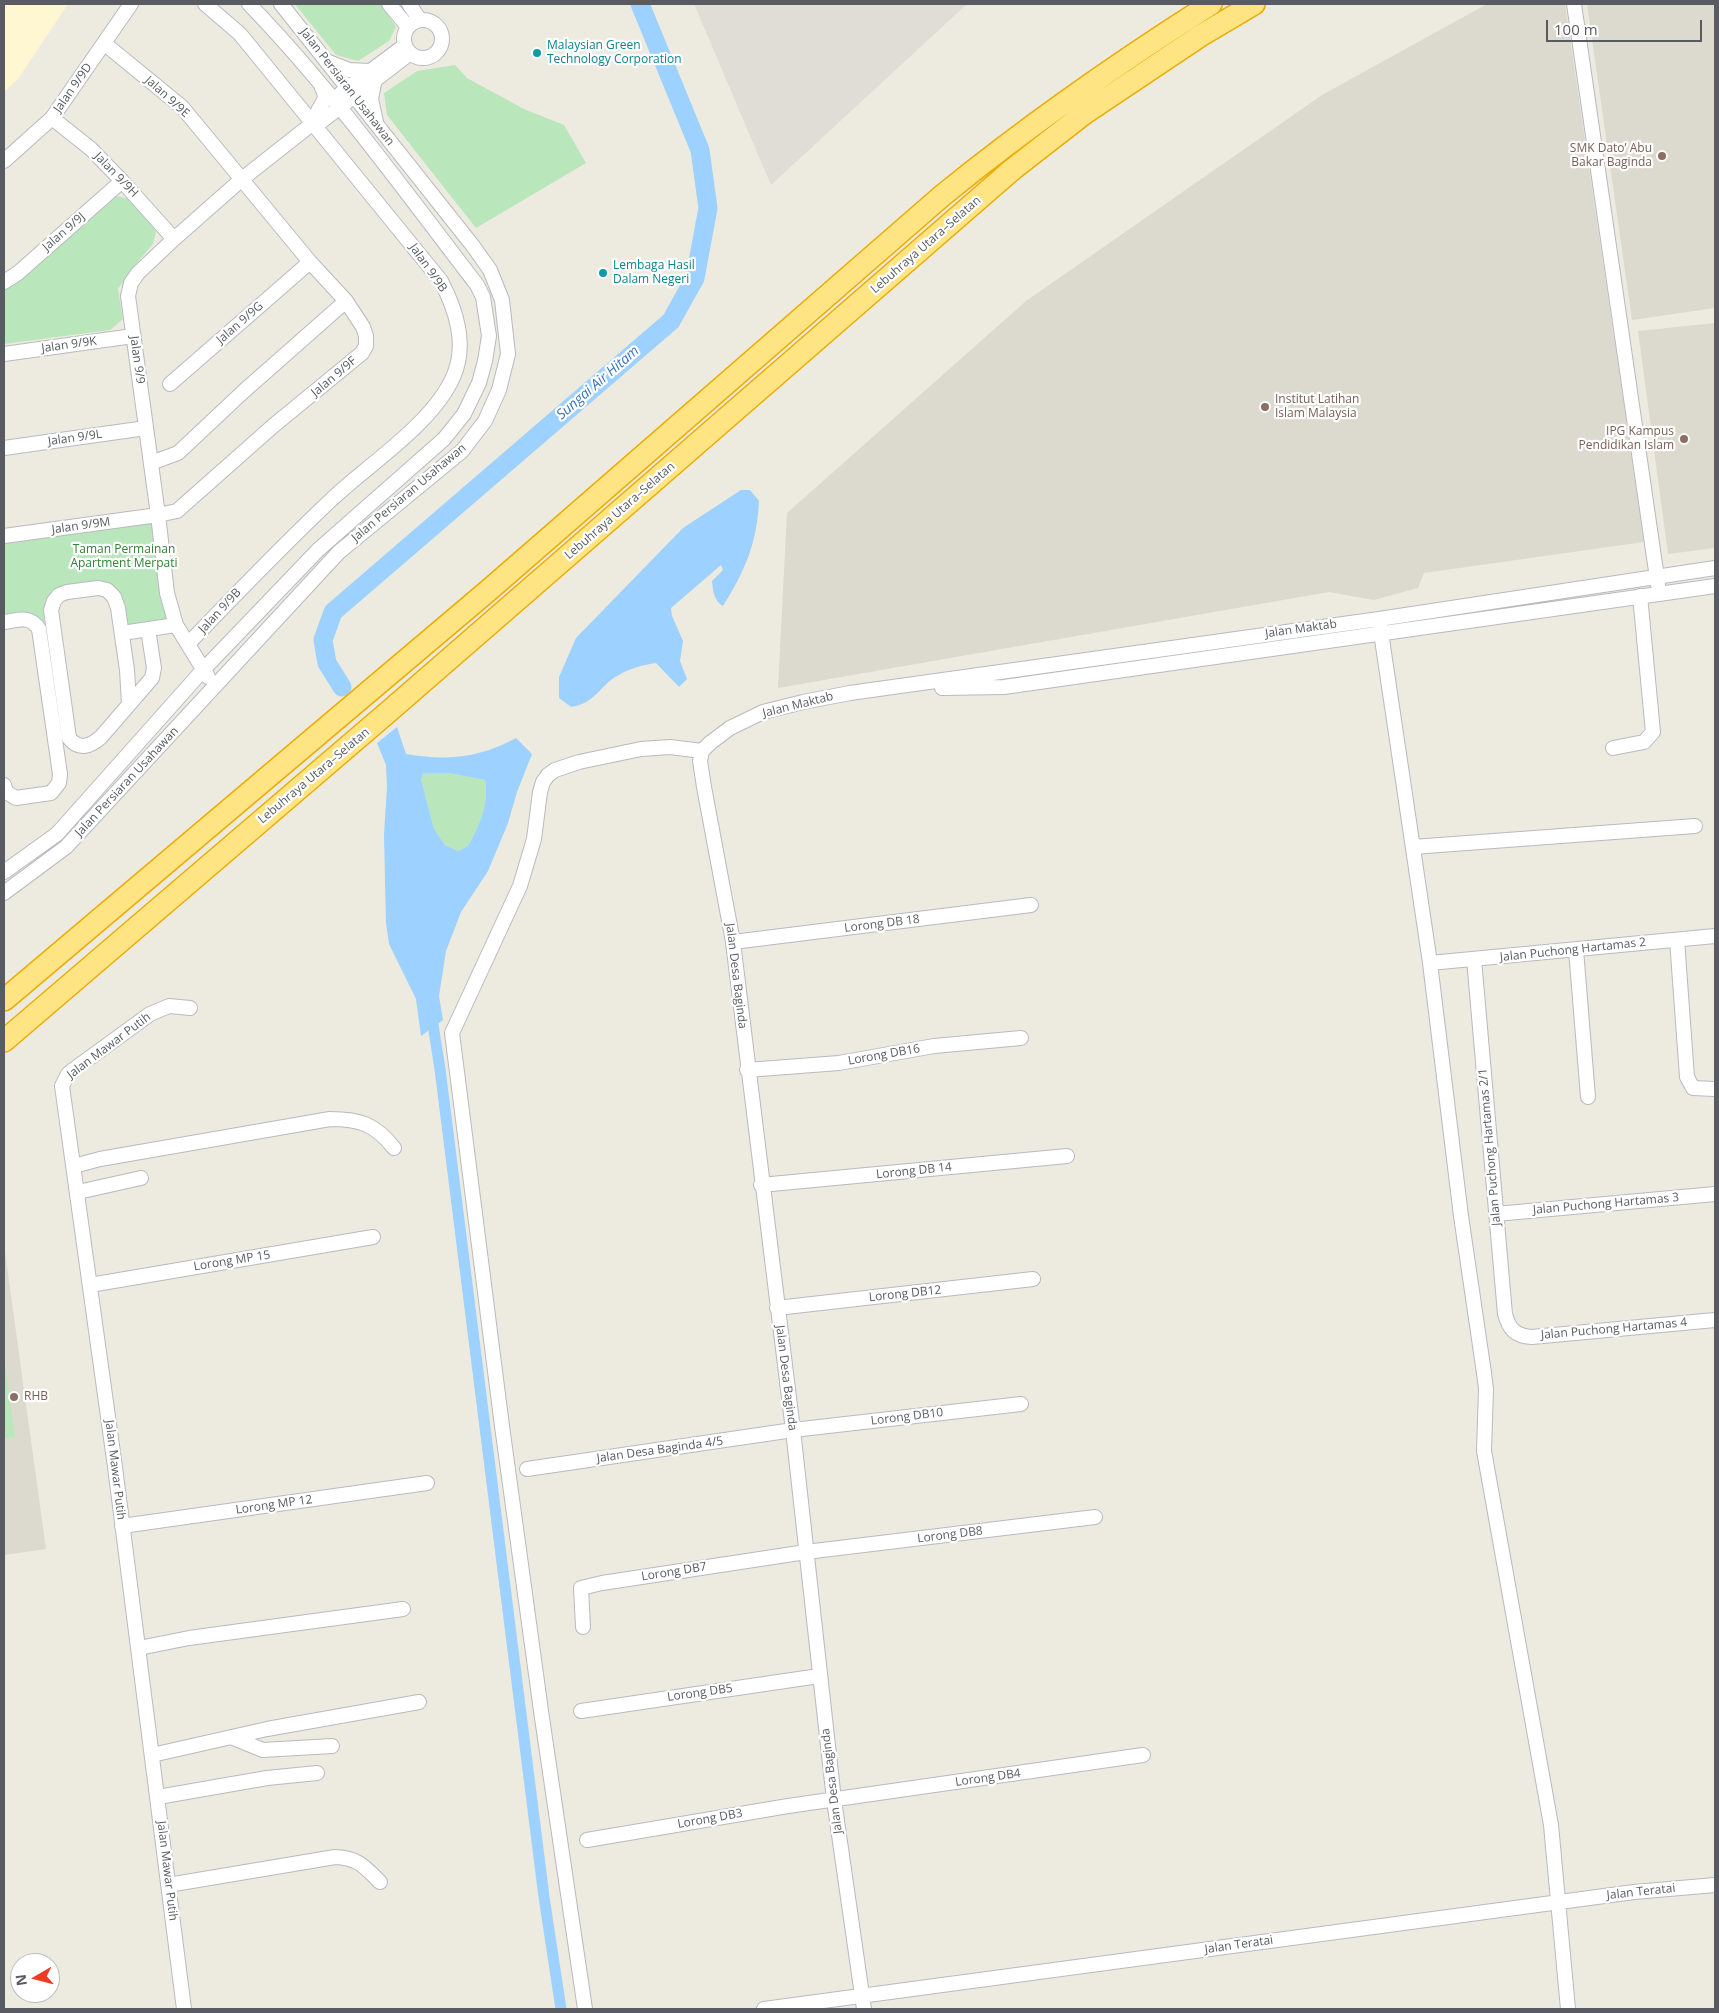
<!DOCTYPE html>
<html>
<head>
<meta charset="utf-8">
<style>
  body { margin:0 }
  #map { position:relative; width:1719px; height:2013px; overflow:hidden; background:#edeadf; font-family:"Open Sans",sans-serif }
  canvas { display:block }
  .frame { position:absolute; inset:0; border:5px solid #585c62; pointer-events:none }
  .north { position:absolute; left:10px; top:1953px; width:50px; height:50px; box-sizing:border-box; background:#fff; border:1px solid #bcbec0; border-radius:50%; rotate:262deg; font-size:14px; font-weight:700; line-height:20px; text-align:center; color:#585c62 }
  .north::after { content:''; display:block; margin:auto; width:18px; height:22px; background:#f13921; clip-path:polygon(50% 0,100% 100%,50% 72%,0 100%) }
  .scale { position:absolute; left:1546px; top:20px; width:156px; height:22px; box-sizing:border-box; border:2px solid #585c62; border-top:0; padding-left:6px; font-size:15px; line-height:18px; white-space:nowrap; color:#585c62; -webkit-text-stroke:4px #fff; paint-order:stroke }
</style>
</head>
<body>
<div id="map">
<canvas width="1719" height="2013"></canvas>
<div class="frame"></div>
<div class="north">N</div>
<div class="scale">100 m</div>
</div>
<script>
const g = document.querySelector('canvas').getContext('2d');
g.lineJoin = 'round';
function fill(path, color) {
  g.fillStyle = color;
  g.fill(path, 'evenodd');
}
function stroke(path, color, width, dash) {
  g.strokeStyle = color;
  g.lineWidth = width;
  g.lineCap = dash ? 'butt' : 'round';
  g.setLineDash(dash || []);
  g.stroke(path);
}
function label(font, color, halo, rows, align = 'center') {
  g.font = font + ' "Open Sans",sans-serif';
  g.lineWidth = 4.5;
  g.setLineDash([]);
  g.textBaseline = 'middle';
  g.strokeStyle = halo;
  g.fillStyle = color;
  for (const [text, x, y, turn = 0] of rows) {
    g.save();
    g.translate(x, y);
    g.rotate((+turn || 0) * Math.PI / 180);
    g.textAlign = isNaN(turn) ? turn : align;
    if (halo) g.strokeText(text, 0, 0);
    g.fillText(text, 0, 0);
    g.restore();
  }
}
fill(new Path2D(`
  M4,4H68L18,79L4,92Z`), '#fff6d2');
fill(new Path2D(`
  M694,4H967L771,185Z`), '#e0ddd7');
fill(new Path2D(`
  M1487,4H1565L1644,542L1424,573L1418,588L1374,600L1329,592L778,688L787,513L1026,301L1322,95Z
  M1587,4H1715V308L1632,320Z
  M1715,323V548L1668,554L1638,331Z
  M4,1245L46,1549L4,1555Z`), '#dcd9ce');
fill(new Path2D(`
  M295,4H381L396,27L389,41L358,61L336,55Z
  M455,65L467,78L524,109L564,125L586,163L476,228L387,115L384,93L417,71Z
  M117,196L129,199L156,231L153,244L135,265L118,289L123,319L110,330L4,344V290Z
  M158,515L176,625L122,633L107,590L67,592L51,610L39,629L4,622V536Z
  M424,773H449L485,780C489,806 480,824 468,846L458,851L445,845L434,829L421,779Z
  M4,1358L15,1437L4,1438Z`), '#bae6bc');
fill(new Path2D(`
  M741,490H750L759,501C757,543 745,571 723,606C714,601 713,591 712,581L723,570L721,565L671,608L672,616L683,641L680,661L687,679L679,687L656,663C643,665 630,668 619,675C598,686 598,702 571,707L559,698V677L576,638L683,528Z
  M397,727L406,754C446,761 480,758 516,738L532,754L517,792L508,823L488,871L461,912L446,951L439,996L443,1020L421,1036L416,999L389,944L386,923L384,835L387,787L386,765L377,743ZM424,773H449L485,780C489,805 480,824 468,846L458,851L445,845L434,829L421,779Z`), '#9dd1ff');
stroke(new Path2D(`
  M431,1012L440,1069L544,1897L561,2009`), '#9dd1ff', 11);
stroke(new Path2D(`
  M342,687L327,663L323,640L333,612L671,321L695,278L708,208L700,150L640,4`), '#9dd1ff', 19);
const minor = new Path2D(`
  M389,4L408,27
  M409,4L420,20
  M1574,4L1658,585
  M404 39a19 19 0 1 1 38 0a19 19 0 1 1-38 0Z
  M326,61L349,70L370,71
  M375,79L371,99L376,122
  M341,93L404,46
  M317,113C321,103 329,100 322,88
  M52,118L91,149L122,181L174,239
  M4,161L52,118L131,4
  M4,282L18,273L122,181
  M4,354L133,336
  M170,384L310,262
  M4,448L146,428
  M151,463L178,453L244,391L346,301
  M4,536L158,515L177,511L273,426L362,353L366,346V336L363,327L346,301L310,262L182,107L105,44
  M1379,619L1430,963L1461,1216L1484,1373L1486,1389L1484,1451L1551,1825L1568,2009
  M4,622C19,620 30,615 39,629L60,774L59,783L51,793L16,798L6,792L4,785
  M122,633L176,625
  M188,644C235,595 283,545 332,499C370,463 434,423 454,375C467,343 456,310 441,281L240,34L205,4
  M208,677L176,625L167,593L158,515L128,296L131,283L138,273L174,239L242,179L313,123L322,121L409,54
  M942,688L1004,687L1715,586
  M129,704L127,670L118,608L114,597L107,590L98,588L67,592L59,595L54,601L51,610L69,738C79,751 91,746 101,737L152,678L154,668L148,629
  M1613,748L1644,742L1653,732L1640,596
  M1413,847L1695,826
  M4,872L57,834L203,670L318,550L444,439L464,414L479,383L485,361L489,336L483,297L477,285C404,190 333,91 249,4
  M4,893L66,847L339,552L462,451L485,421L499,390L508,354L502,300L490,270L473,246L281,4
  M1677,940L1687,1077L1693,1088L1715,1089
  M733,942L1031,905
  M1576,950L1588,1097
  M1474,959L1505,1314C1509,1329 1515,1336 1532,1337L1715,1320
  M1430,963L1715,936
  M747,1070L839,1063L934,1046L1021,1038
  M74,1166L100,1159L330,1119C360,1119 375,1124 394,1148
  M761,1185L1067,1156
  M78,1192L141,1178
  M1496,1214L1715,1194
  M90,1285L373,1237
  M777,1308L1033,1279
  M527,1469L793,1430L1021,1404
  M122,1526L427,1483
  M583,1627L581,1588L602,1583L806,1552L1095,1517
  M139,1648L189,1638L403,1609
  M581,1711L819,1676
  M231,1737L263,1750L332,1746
  M152,1755L267,1729L419,1702
  M158,1797L267,1778L317,1773
  M587,1840L788,1806L1143,1755
  M168,1885L335,1857C358,1858 364,1866 380,1882
  M184,2009L115,1467L62,1086L68,1074L73,1070L150,1014L169,1006L190,1008
  M585,2009L542,1718L502,1426L452,1033L520,886L534,839L540,792L543,782L548,775L555,770L579,762L641,749L670,747L702,751
  M764,2009L1634,1892L1715,1885
  M864,2009L834,1800L793,1430L733,942L704,787L700,761L702,751L710,743L730,728L763,712L803,702L850,693L1379,619L1715,568`);
const highway = new Path2D(`
  M4,1000L489,590L943,195C1028,126 1118,63 1211,4
  M4,1041L387,713L1013,169L1085,113L1200,36L1254,4`);
stroke(minor, '#b8bac0', 16);
stroke(highway, '#ecab00', 24);
stroke(minor, '#fff', 14);
stroke(highway, '#ffe484', 21);
for (const [x, y, r, color] of [
  [537,53,5,"#0f9aa8"],
  [1662,156,5,"#8d6e63"],
  [603,273,5,"#0f9aa8"],
  [1265,407,5,"#8d6e63"],
  [1684,439,5,"#8d6e63"],
  [14,1397,5,"#8d6e63"]
]) {
  const dot = new Path2D();
  dot.arc(x, y, r, 0, 2 * Math.PI);
  g.fillStyle = color;
  g.fill(dot);
  stroke(dot, '#fff', 2);
}
label('12px', '#0d838f', '#fff', [
  ["Malaysian Green",547,46],
  ["Technology Corporation",547,60],
  ["Lembaga Hasil",613,266],
  ["Dalam Negeri",613,280]
], 'left');
label('12px', '#585c62', '#fff', [
  ["Jalan Persiaran Usahawan",347,87,52],
  ["Jalan 9/9D",73,88,-55],
  ["Jalan 9/9E",167,97,42],
  ["Jalan 9/9H",116,175,46],
  ["Jalan 9/9J",64,232,-41],
  ["Lebuhraya Utara–Selatan",926,245,-41],
  ["Jalan 9/9B",428,268,55],
  ["Jalan 9/9G",240,323,-41],
  ["Jalan 9/9K",69,345,-8],
  ["Jalan 9/9",137,360,82],
  ["Jalan 9/9F",334,377,-40],
  ["Jalan 9/9L",75,438,-8],
  ["Jalan Persiaran Usahawan",409,493,-40],
  ["Lebuhraya Utara–Selatan",620,511,-41],
  ["Jalan 9/9M",81,526,-8],
  ["Jalan 9/9B",220,611,-47],
  ["Jalan Maktab",1301,629,-8],
  ["Jalan Maktab",798,705,-14],
  ["Lebuhraya Utara–Selatan",314,776,-40],
  ["Jalan Persiaran Usahawan",127,782,-47],
  ["Lorong DB 18",882,924,-7],
  ["Jalan Puchong Hartamas 2",1573,950,-6],
  ["Jalan Desa Baginda",736,976,83],
  ["Jalan Mawar Putih",109,1046,-37],
  ["Lorong DB16",884,1055,-10],
  ["Jalan Puchong Hartamas 2/1",1490,1147,-95],
  ["Lorong DB 14",914,1171,-6],
  ["Jalan Puchong Hartamas 3",1606,1204,-5],
  ["Lorong MP 15",232,1261,-9],
  ["Lorong DB12",905,1294,-6],
  ["Jalan Puchong Hartamas 4",1614,1329,-5],
  ["Jalan Desa Baginda",786,1378,83],
  ["Lorong DB10",907,1417,-7],
  ["Jalan Desa Baginda 4/5",660,1450,-8],
  ["Jalan Mawar Putih",115,1470,83],
  ["Lorong MP 12",274,1505,-8],
  ["Lorong DB8",950,1535,-7],
  ["Lorong DB7",674,1572,-9],
  ["Lorong DB5",700,1693,-8],
  ["Lorong DB4",988,1778,-8],
  ["Jalan Desa Baginda",832,1781,-97],
  ["Lorong DB3",710,1819,-10],
  ["Jalan Mawar Putih",167,1871,83],
  ["Jalan Teratai",1641,1892,-6],
  ["Jalan Teratai",1239,1945,-8]
]);
label('12px', '#785e54', '#fff', [
  ["SMK Dato’ Abu",1652,149],
  ["Bakar Baginda",1652,163],
  ["Institut Latihan",1275,400,"left"],
  ["Islam Malaysia",1275,414,"left"],
  ["IPG Kampus",1674,432],
  ["Pendidikan Islam",1674,446],
  ["RHB",24,1397,"left"]
], 'right');
label('12px', '#2f8236', '#fff', [
  ["Taman Permainan",124,550],
  ["Apartment Merpati",124,564]
]);
label('italic 14px', '#3975be', '#fff', [
  ["Sungai Air Hitam",598,383,-41]
]);
</script>
</body>
</html>
